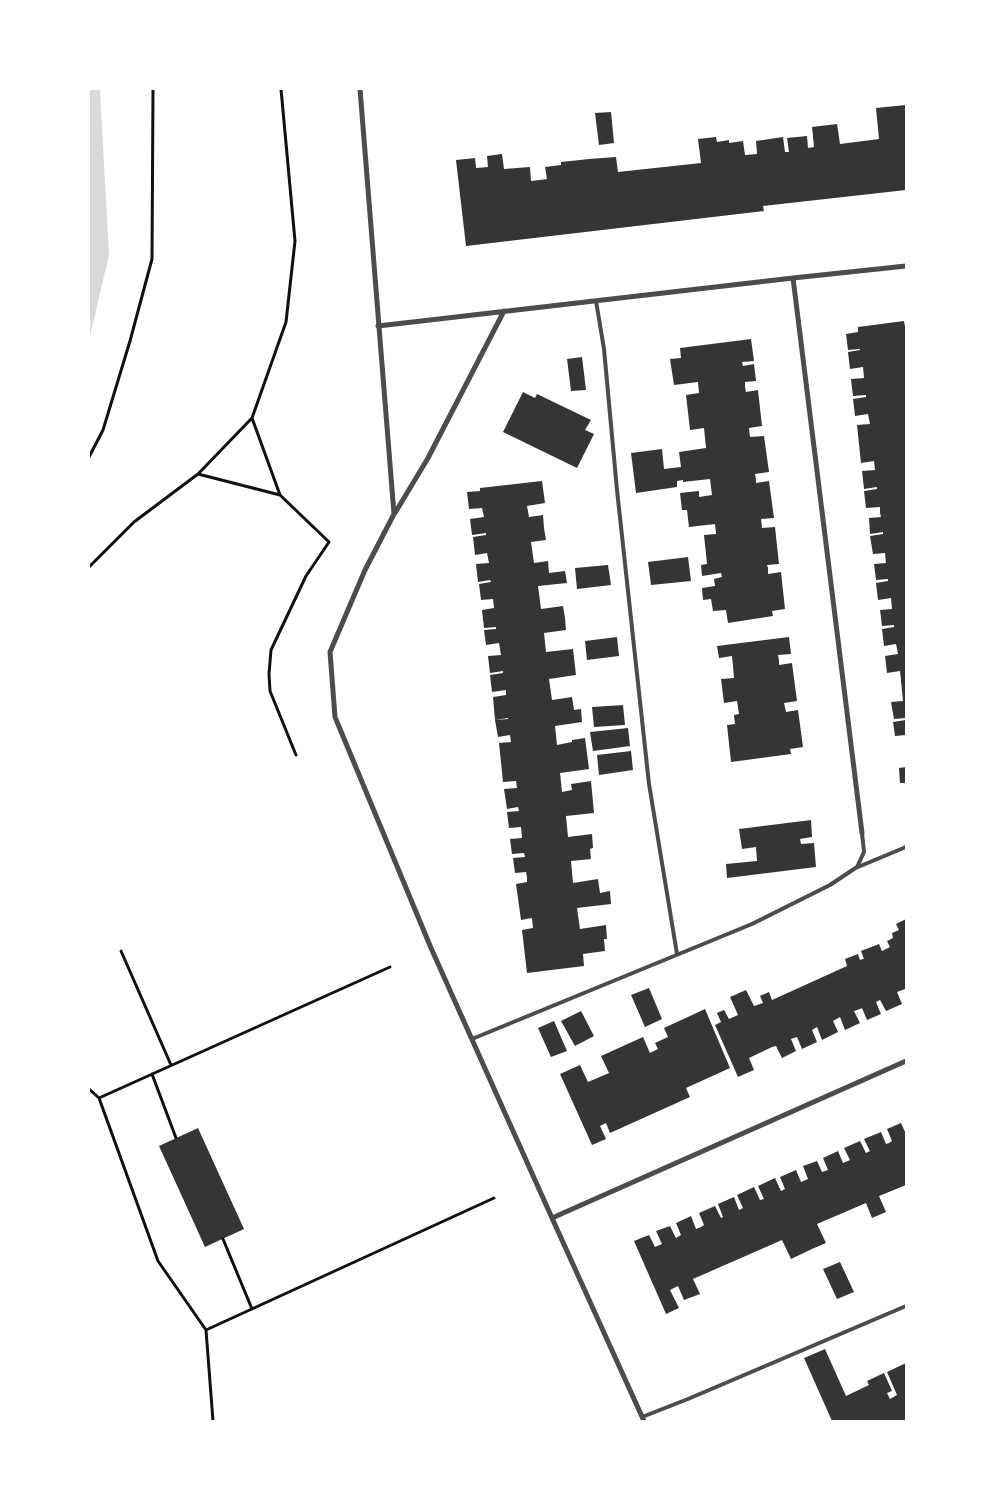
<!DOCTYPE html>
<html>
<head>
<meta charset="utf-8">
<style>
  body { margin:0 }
  #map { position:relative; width:995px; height:1510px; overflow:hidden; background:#fff; font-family:"Asap Condensed",sans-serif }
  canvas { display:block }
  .frame { position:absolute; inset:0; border:90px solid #fff; pointer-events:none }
</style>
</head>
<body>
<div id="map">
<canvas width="995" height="1510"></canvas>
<div class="frame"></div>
</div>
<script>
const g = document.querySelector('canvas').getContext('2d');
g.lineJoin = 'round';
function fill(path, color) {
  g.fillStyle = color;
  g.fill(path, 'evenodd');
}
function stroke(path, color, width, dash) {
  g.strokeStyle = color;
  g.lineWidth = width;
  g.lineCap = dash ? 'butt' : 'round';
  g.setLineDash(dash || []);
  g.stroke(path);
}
fill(new Path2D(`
  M89,89H100L109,255L89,340Z`), '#d9d9d9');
fill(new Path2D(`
  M906,105V190L763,206L764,211L466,246L456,160L475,158L476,168L488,167L487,156L502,154L504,169L530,167L531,181L547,179L545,167L561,165V162L589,159L616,157L618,172L701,163L698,139L716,137L717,142L729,140V143L743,141L745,155L757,154L756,141L783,137L785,152H789L787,138L807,136L808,148L814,147L812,127L837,124L840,144L879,139L876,108Z
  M611,112L614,143L599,145L595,113Z
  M904,321L906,332V718L894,719L891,702L903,701L900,671L887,673L885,656L898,654L896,644L884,646L882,629L894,627V625L882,626L880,610L892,609L891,598L878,600L876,583L888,581V579L876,580L874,564L886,563L885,553L873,554L870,536L883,534V532L870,534L869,518L881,517L880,513V507L866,508L864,491L877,489V487L864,489L862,471L875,470L874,461L861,463L857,425L870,424L868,414L855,416L853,399L866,397V395L853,396L851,379L864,378L863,367L850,369L848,352L860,350V349L848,350L846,334L858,332V327Z
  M751,339L754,361L742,362L743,366L754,364L756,381L745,382V387L746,392L758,390L762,426L749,428L750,437L764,436L769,472L755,474L756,479V483L769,481L774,518L761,519L762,528L775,527L779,564L767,565L768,568V574L781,572L785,609L772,611L773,616L728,623L726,610L713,611L711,599L703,600L702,588L715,586L714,579L722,577L721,573L702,576L701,565L707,564L704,535L716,534L715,524L689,527L687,510H682L680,493L699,491V497L712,495L710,479L683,482V480L677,481V487L636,493L631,453L662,449L664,469L681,467L679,452L706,448L704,428L690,430L686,395L699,393L698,382L674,385L670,359L681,358L680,348Z
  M582,357L586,390L571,391L567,359Z
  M523,392L535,398L537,394L591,420L585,430L594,434L577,468L503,432Z
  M542,481L545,503L527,506L529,517L543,515L544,528L546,540L531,542L534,563L548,561L549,573L565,571L567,583L538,586L541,609L563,606L565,618L566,630L544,633L546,652L573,649L576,675L549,679L552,700L572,697L574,710L581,709L582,722L555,726L557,745L572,742V740L585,738L589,769L560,773L562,792L572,790L571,784L591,781L594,813L566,816L568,837L592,834L593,848L590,849L591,859L571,861L573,883L598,879L600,893L610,891L611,904L577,908L580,929L606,925L607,939H604L605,951L583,954L584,966L527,973L522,930L533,928L532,918L521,920L516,884L527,882V877L526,872L515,873L513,858L525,857L524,853L512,854L510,839L522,838L521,827L509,828L507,812L519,811L518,807L507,809L504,789L517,788L516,781L503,782L499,743L511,742L510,735L498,737L495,720L508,719V718L495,720L493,697L506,695V690L492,692L490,675L503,673V671L490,673L488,656L501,655L499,643L486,645L484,630L496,629V627L484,628L482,610L494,608L493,599L481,600L479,584L491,582L490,580L478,582L476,564L489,563L487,553L475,555L473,537L486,535V533L472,535L470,519L484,517L482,508L469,509L467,492L480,491V488Z
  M688,557L691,581L651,585L648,562Z
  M608,565L611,585L577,589L575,568Z
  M617,637L619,656L587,660L585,641Z
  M789,637L791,654L778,655L779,661V665L792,663L797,701L784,703L786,712L798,710L803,747L790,749L791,754L731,762L727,725L735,724L734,715L739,714L737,701L724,703L721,679L734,678L733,666L732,656L719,658L717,646Z
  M623,705L625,725L594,727L592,707Z
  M906,720V735L895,736L893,722Z
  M628,728L630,746L593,751L590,732Z
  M631,751L633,770L599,775L597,755Z
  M906,767V783H900L899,768Z
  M811,820L812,837L800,839L801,844L814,843L816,867L727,878L726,864L757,861L756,847L742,849L739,829Z
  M906,919V992L905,989L897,992L902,1004L886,1011L880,1000L876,1002L881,1014L867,1020L862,1008L860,1009L854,1011L860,1023L845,1030L840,1017L833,1021L838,1032L822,1040L817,1027L812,1030L817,1042L802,1049L797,1037L791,1039L796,1051L782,1058L776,1046L772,1047L749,1058L754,1070L738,1077L715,1025L721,1022L717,1013L724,1010L729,1019L738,1015L730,997L746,990L754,1006L763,1003L760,996L769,992L772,1000L847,966L845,959L858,954L860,960L863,959H864L861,951L879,944L882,951L890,947L887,941L893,938L892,933L899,930L896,924Z
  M649,988L662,1019L645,1027L631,995Z
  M705,1009L730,1068L686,1088L690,1097L610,1133L606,1123L600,1126L606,1139L592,1145L560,1074L580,1065L588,1082L609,1073L601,1056L643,1037L650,1053L658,1049L655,1043L668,1037L664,1028Z
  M581,1011L594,1036L575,1046L561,1021Z
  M554,1021L567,1051L551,1057L538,1028Z
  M901,1123L906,1134V1185L879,1196L886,1212L872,1218L866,1203L817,1224L826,1243L812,1249L791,1259L782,1240L693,1279L700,1294L684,1300L678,1286L670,1290L679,1308L666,1314L634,1241L649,1235L655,1247L662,1244L656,1231L670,1226L676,1238L681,1235L676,1223L691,1216L696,1229L701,1227L704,1225L699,1213L715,1206L721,1218L723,1217L718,1204L734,1197L739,1210L743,1208L737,1195L754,1187L760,1200L764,1199L758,1186L775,1178L781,1191L785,1189L780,1177L796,1170L801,1182L808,1179L803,1166L817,1161L822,1172L828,1170L823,1158L838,1151L843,1163L850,1160L844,1148L860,1141L866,1153L870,1151L864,1139L881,1132L886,1144L889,1143L892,1141L887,1129Z
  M198,1128L244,1229L205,1247L159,1146Z
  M840,1262L854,1292L837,1299L823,1269Z
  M825,1349L846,1396L869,1385L867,1381L884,1373L892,1391L887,1393L890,1399L897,1395L887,1372L906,1363V1421H832L804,1358Z`), '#353535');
stroke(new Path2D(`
  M281,89L295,241L286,322L252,418L280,495L329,542L306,576L271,650L269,674L270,691L296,755
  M89,457L103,430L130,341L152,259L153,89
  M198,474L252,418
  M89,567L134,522L198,474L280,495
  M121,951L171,1065
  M152,1074L176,1138
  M89,1089L99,1098L390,967
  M99,1098L158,1261L206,1330L494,1198
  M223,1239L252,1309
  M206,1330L213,1421`), '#111', 3);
stroke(new Path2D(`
  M596,301L604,349L617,490L649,784L677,954
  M858,867L906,847
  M472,1039L752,924L830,885L857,867L864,852L862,833
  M642,1417L688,1399L906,1306`), '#4c4c4c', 4);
stroke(new Path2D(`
  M360,89L394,514L365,570L330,652L335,717L431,948L552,1218L644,1421
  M793,278L862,833
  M378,326L793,278L906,266
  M395,513L428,458L504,311
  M552,1218L906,1061`), '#4c4c4c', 5);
</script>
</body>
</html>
